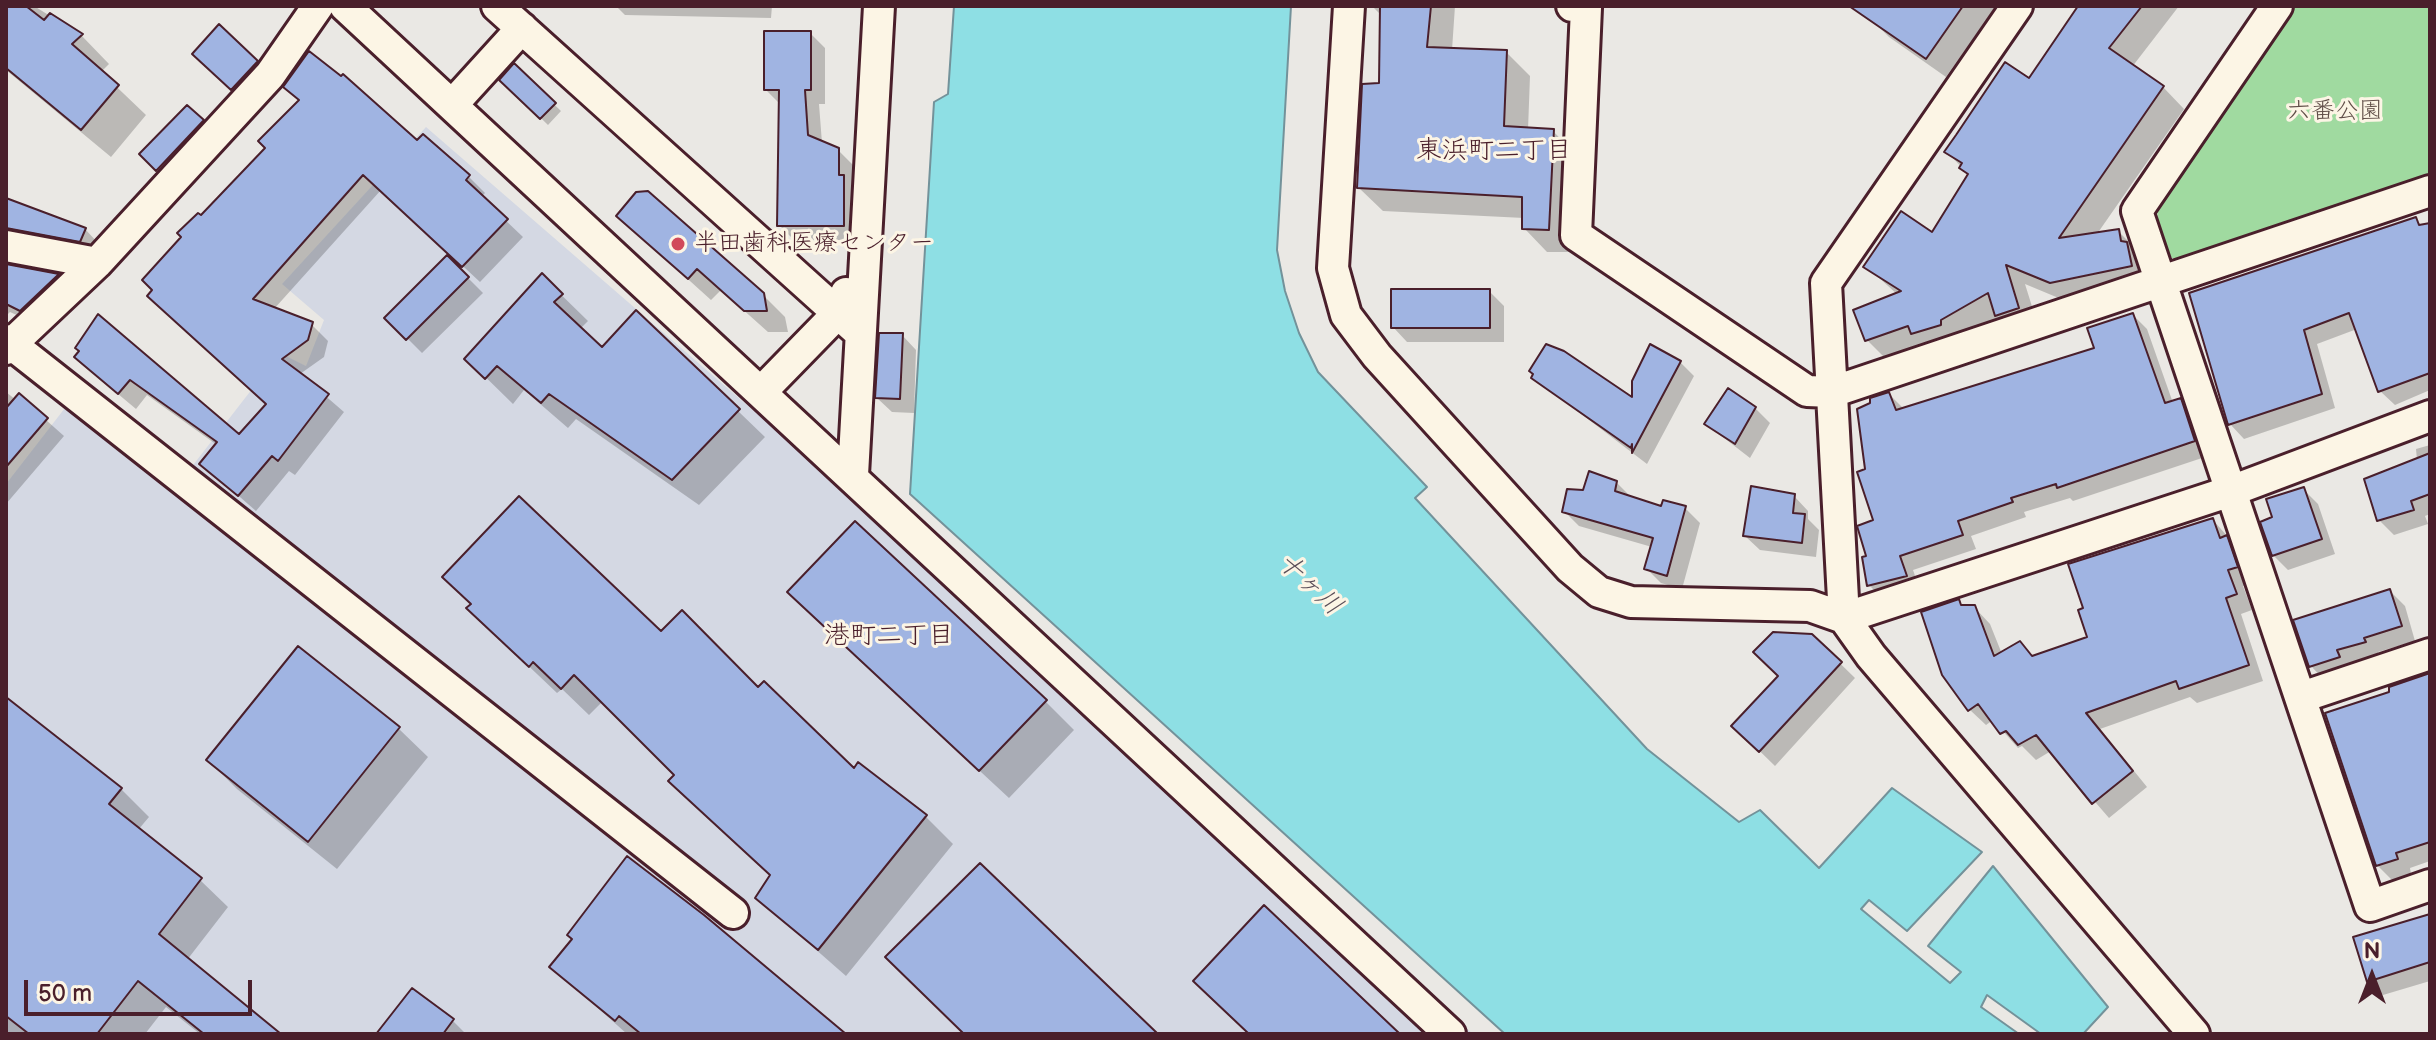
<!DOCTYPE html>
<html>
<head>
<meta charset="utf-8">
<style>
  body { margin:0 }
  #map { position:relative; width:2436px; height:1040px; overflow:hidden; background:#eae8e4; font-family:"Balsamiq Sans",sans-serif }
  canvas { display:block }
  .frame { position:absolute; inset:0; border:8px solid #4a1f2b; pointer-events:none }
  .north { position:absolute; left:2332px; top:936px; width:80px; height:80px; -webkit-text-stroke:6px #fcf5e5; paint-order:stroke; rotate:0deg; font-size:22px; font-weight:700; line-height:32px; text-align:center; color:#4a1f2b }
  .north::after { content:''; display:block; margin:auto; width:28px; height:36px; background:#4a1f2b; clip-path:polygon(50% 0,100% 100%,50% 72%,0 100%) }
  .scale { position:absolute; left:24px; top:980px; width:228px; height:36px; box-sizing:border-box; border:4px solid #4a1f2b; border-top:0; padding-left:10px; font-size:24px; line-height:28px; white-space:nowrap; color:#4a1f2b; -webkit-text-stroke:6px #fcf5e5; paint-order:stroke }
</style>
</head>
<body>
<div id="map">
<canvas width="2436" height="1040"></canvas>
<div class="frame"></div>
<div class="north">N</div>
<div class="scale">50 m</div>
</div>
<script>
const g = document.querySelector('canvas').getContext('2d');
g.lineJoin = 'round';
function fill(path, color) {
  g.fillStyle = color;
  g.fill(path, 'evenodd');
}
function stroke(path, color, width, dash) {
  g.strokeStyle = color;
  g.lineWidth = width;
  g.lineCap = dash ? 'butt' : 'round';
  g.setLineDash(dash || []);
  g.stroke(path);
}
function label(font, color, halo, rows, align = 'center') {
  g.font = font + ' "Balsamiq Sans","Klee One",sans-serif';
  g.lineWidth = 6;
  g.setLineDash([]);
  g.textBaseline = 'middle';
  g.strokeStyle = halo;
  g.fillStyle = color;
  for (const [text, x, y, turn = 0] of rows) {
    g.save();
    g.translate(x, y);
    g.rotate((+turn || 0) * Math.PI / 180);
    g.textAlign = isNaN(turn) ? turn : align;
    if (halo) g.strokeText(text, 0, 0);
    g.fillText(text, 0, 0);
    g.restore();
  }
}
fill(new Path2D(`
  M426,127L1473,1034H6V484L82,386L190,469L280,353L306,366L324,320L282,284Z`), '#d4d8e3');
fill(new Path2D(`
  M2296,6H2430V180L2181,263L2167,255L2157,223L2158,204Z`), '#a0daa0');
const water = new Path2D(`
  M954,6H1291L1277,250L1285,291L1299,333L1318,372L1427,487L1415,498L1647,749L1739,822L1760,810L1819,868L1892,788L1982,852L1907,931L1869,900L1861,909L1950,983L1961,972L1928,946L1993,866L2108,1007L2083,1034H2041L1987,995L1981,1007L2019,1034H1505L910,494L934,102L948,94Z`);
fill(water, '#8edfe4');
stroke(water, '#73929a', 2);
fill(new Path2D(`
  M6,6H34L81,35L109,64L101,72L146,115L111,157L6,70Z
  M616,6H772L771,18L625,15Z
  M1372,6H1455L1452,50L1506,52L1530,76L1528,130L1553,131L1576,155L1571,252H1547L1524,228V218L1383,211L1359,188L1380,85L1382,16Z
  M1878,6H1996L1946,77L1889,37L1870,18Z
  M2079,6H2179L2132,67L2163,87L2184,109L2097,234L2118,231L2140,253L2152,287L2073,304L2025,284L2039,329L2018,336L2000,318L1961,341L1888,361L1867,340L1898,295L1866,266L1933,235L1969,175L1947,152L2030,81Z
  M810,33L825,48V104H819L822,143L838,150L853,165V187L858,192V240H794L779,225L781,105L766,90Z
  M256,62L271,77L247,103L209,68Z
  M514,66L561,111L548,125L502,80Z
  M286,87L417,143L469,177L485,193L481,197L523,237L480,282L381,190L274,309L311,324L328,341L324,357L300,374L344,412L295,475L289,471L256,511L201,463L217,445L147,395L136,409L93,373L81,351L239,437L268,405L201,218L268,149L300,102Z
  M187,107L209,128L164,176L142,154Z
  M6,199L85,229L98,243L93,254L6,246Z
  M618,216L762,294L785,317L788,332H768L721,290L711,300Z
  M2415,219L2422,226L2430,225V390L2395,405L2380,391L2357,329L2317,344L2335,408L2244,439L2230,424L2192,295Z
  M447,257L483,293L422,353L387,318Z
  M6,265L58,276L70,289L34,323L10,312L8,314Z
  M542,276L588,321L580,329L603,350L636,313L765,437L699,505L576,419L568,428L524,390L513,404L467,359Z
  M1489,291L1504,306V342H1407L1393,327Z
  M2133,315L2147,329L2173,403L2180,400L2195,414L2208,456L2073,501L2070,498L2024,512L2026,517L1971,536L1976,549L1913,570L1920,590L1884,600L1869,585V557L1876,522L1868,471L1889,394L1903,408L2097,349Z
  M902,335L916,350L914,413L892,412L877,398Z
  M1680,362L1694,376L1647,464L1534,378L1634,401Z
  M6,392L16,400L19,396L64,436L6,504Z
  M1755,408L1770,423L1750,458L1706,424Z
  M2430,445V514L2425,516L2428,524L2394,535L2379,520L2417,460L2416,449Z
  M1616,482L1631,497L1663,508H1685L1700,523L1682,589L1661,583L1646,568L1652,547L1579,526L1564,511L1585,492Z
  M2303,489L2318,504L2335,554L2288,570L2273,555L2275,518Z
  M1794,496L1808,511V519L1819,530L1816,557L1760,550L1745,536Z
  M2213,520L2242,553L2252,583L2243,586L2252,610L2241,614L2263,681L2197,703L2190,697L2100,729L2147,787L2109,818L2051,751L2036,760L2022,746L2018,748L1993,720L1986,725L1970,710L1944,674L1958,602L1964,607H1974L1990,624L2002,654L2019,643L2034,658L2090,638Z
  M2390,591L2405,606L2415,641L2378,652L2379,657L2351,665L2353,672L2325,681L2311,666Z
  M818,621L1045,701L1074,730L1009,798Z
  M661,634L758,690L855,771L925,816L953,844L846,976L757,898L771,876L670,781L676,775L603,701L589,715L562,689L557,693L497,636Z
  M1812,636L1855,678L1775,766L1734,726L1781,676Z
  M298,649L399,729L428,757L337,869L237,789L208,760Z
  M2430,675V861L2410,868L2411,874L2392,880L2377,865L2392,694Z
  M6,700L121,789L149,817L138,830L200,880L228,907L187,960L277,1034H200L166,1007L145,1034H6Z
  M628,859L847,1034H627L552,967Z
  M2430,915V981L2383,995L2368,981Z
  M413,990L453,1021L466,1034H379Z`), '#0003');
const building = new Path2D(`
  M6,6H26L44,20L50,13L83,34L72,44L119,85L81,130L6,68Z
  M1380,6H1431L1427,47L1507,50L1504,126L1554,129L1549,230L1522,229V197L1357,188L1362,84L1379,83Z
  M1849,6H1963L1926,59Z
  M2078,6H2142L2109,48L2164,86L2059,238L2119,229L2121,241L2127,242L2132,266L2050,283L2006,265L2019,308L1995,316L1988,293L1941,320V325L1911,334L1908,326L1865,341L1853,310L1901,291L1863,267L1901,211L1932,232L1968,174L1959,168L1962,163L1944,152L1956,135L2005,62L2029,78Z
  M219,24L258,61L231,90L192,54Z
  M764,31H811V90H805L808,135L839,148V175H844V226H777L779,90H764Z
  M309,51L341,76L343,74L417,140L423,134L470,175L466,180L508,219L462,267L363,175L253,299L313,322L308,340L282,359L329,394L278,461L272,456L238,496L199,464L217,442L130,380L118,394L74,357L79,351L75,348L98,314L239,434L266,404L147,296L152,290L142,280L181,237L177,233L198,213L201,215L265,148L258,141L299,100L283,87Z
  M514,63L556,103L540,119L499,80Z
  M187,105L204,120L156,171L139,154Z
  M648,191L764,293L767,311H744L697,269L688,279L616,216L636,192Z
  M6,198L86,228L80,242L6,228Z
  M2416,217L2419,225L2430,223V373L2378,392L2349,313L2304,330L2322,394L2228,425L2189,293Z
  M447,255L469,277L406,340L384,318Z
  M6,264L59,274L20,311L6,304Z
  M542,273L563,294L554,302L602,347L636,310L740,409L672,480L549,394L541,403L497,366L485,379L464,359Z
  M1391,289H1490V328H1391Z
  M2133,313L2165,403L2181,398L2195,441L2057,488L2056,484L2011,498L2013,502L1958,521L1963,535L1900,556L1907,576L1867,586L1862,557L1866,556L1857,526L1873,520L1857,472L1865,469L1857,409L1870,403V398L1889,392L1896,410L2094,348L2087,328Z
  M879,333H903L900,399L875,398Z
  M1546,344L1564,351L1632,397V381L1650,344L1681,361L1632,453V444L1631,448L1531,378L1533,374L1529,371Z
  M1728,388L1756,407L1735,444L1704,424Z
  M19,393L48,418L6,467V408Z
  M2430,453V494L2411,501L2414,510L2377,521L2364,479Z
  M1589,471L1617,481L1615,491L1661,506L1663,500L1686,506L1667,576L1644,569L1653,538L1562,512L1567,489L1583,490Z
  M1751,486L1795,494L1793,513L1805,514L1802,543L1743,536Z
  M2304,487L2322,539L2272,556L2260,522L2272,517L2266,499Z
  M519,496L661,631L682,610L758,687L764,681L854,768L858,762L927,815L818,950L755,898L770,875L668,781L674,775L574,675L561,689L533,662L529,667L466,608L471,604L442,577Z
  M2213,518L2220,538L2227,535L2238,567L2228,570L2237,594L2226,598L2249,665L2179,689L2176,681L2086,713L2133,771L2092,804L2036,735L2018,745L2006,731L2000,734L1978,704L1968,711L1942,675L1921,612L1959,599L1961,605H1975L1994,656L2020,641L2032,656L2087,637L2078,610L2083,608L2068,564Z
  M855,521L1047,700L979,771L787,592Z
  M2390,589L2402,626L2364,638L2366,642L2337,650L2340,657L2309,667L2293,620Z
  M1773,632L1812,634L1842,662L1759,752L1731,726L1778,676L1753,652Z
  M298,646L400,727L308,842L206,760Z
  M2430,673V842L2396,853L2398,859L2376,866L2325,713L2389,692V687Z
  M6,697L122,788L109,804L202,878L159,934L281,1034H204L138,981L97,1034H29L6,1016Z
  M627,856L704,915L846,1034H641L619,1016L615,1021L549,967L572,939L567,935Z
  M980,863L1158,1034H964L885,957Z
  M1264,905L1400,1034H1249L1193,981Z
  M2430,914V962L2367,982L2353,937Z
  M412,988L454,1019L443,1034H376Z`);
fill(building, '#a0b4e2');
stroke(building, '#4a1f2b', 2);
const minor = new Path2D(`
  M345,6L1450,1034
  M497,6L860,333
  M1349,6L1333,268L1346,315L1377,356L1570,568L1599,592L1631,602L1810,606L1844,618L2231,491L2430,416
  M1572,6L1586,8L1576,235L1807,391L1832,392L2430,191
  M2017,6L1826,283L1844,618L1871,656L2194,1034
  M2277,6L2137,211L2370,906L2430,885
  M452,105L522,28
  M6,246L97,263
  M6,340L733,913
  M6,349L97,263L270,75L318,6
  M762,391L838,313L846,293
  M853,475L879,6
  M2302,697L2430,654`);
stroke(minor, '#4a1f2b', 36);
stroke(minor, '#fcf5e5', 30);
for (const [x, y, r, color] of [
  [678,244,8,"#d1495b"]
]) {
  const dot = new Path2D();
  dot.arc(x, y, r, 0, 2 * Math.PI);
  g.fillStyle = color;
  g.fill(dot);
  stroke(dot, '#fcf5e5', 3);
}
label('24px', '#604e48', '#fcf5e5', [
  ["六番公園",2335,112]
]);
label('24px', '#4a1f2b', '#fcf5e5', [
  ["半田歯科医療センター",694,244]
], 'left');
label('26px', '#4a1f2b', '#fcf5e5', [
  ["東浜町二丁目",1494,151],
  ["港町二丁目",889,636]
]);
label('italic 26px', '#5b4f59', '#fcf5e5', [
  ["十ヶ川",1309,585,43]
]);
</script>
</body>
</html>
